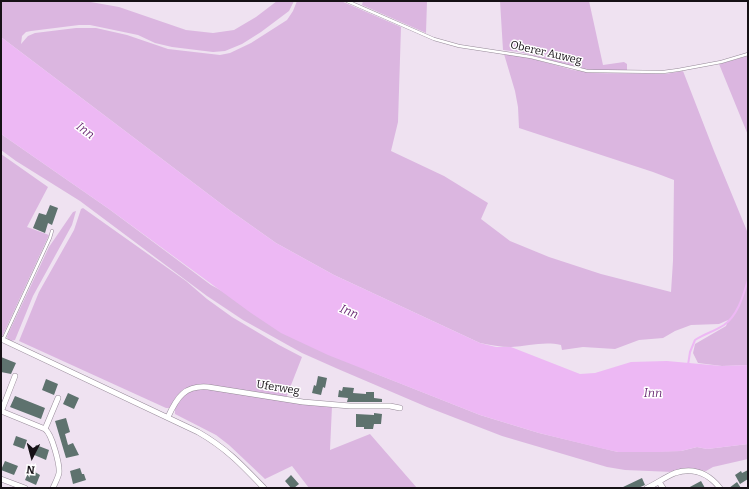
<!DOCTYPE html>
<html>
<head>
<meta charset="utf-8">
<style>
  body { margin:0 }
  #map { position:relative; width:749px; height:489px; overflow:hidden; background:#efe2f1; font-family:Bitter,serif }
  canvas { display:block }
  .frame { position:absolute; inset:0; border:2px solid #161116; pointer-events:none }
  .north { position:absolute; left:12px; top:437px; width:40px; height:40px; -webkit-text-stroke:3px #fff; paint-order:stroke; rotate:186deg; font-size:11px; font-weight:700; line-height:16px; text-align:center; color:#161116 }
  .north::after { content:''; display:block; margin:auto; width:14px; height:18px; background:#161116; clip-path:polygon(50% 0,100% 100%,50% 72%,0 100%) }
</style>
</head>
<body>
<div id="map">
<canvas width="749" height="489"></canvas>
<div class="frame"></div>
<div class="north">N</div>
</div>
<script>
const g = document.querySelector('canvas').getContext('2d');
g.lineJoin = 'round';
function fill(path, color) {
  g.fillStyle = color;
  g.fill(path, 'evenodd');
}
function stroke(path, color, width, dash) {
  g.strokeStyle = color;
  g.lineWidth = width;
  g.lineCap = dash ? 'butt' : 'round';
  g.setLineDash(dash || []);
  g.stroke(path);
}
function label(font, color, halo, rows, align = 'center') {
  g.font = font + ' Bitter,serif';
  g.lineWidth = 3;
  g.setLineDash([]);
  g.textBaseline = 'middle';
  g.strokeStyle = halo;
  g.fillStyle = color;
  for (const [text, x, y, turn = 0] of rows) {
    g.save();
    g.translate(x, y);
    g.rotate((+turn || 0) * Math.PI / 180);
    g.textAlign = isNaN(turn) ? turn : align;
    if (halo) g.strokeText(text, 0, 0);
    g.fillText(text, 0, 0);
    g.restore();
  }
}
fill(new Path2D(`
  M1,1H85L119,7L186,30L213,33L234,30L256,17L277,1H294L289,11L261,32L242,44L225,51L213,52L172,47L155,43L138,35L90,25H79L31,31L26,32L22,36L21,44L28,36L35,33L76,28H96L127,35L168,49L220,55L230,53L251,43L287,20L293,11L297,1H341L401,27L398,122L391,151L444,176L488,203L481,219L510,241L549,257L601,274L671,292L673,261L674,180L653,172L519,128L518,107L515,91L504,54L526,57L573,70L593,73L665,74L683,71L714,151L747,231L748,229V365L722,366L698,363L693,353L695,344L726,326L728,320L719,324L691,325L675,331L663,338L639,340L615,349L583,347L562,350L561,345C544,341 528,346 511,347C500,347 491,345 480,343L334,275L276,243L228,209L1,37Z
  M363,1H427L426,33L362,5Z
  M500,1H589L603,65L624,62L627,64V70H595L584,69L519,52L503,50Z
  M748,56V135L719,64Z
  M1,134L109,209L211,285L369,371L480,415L539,433L618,452L681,451L697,447L707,449L748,444V459L713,467L706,471L693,469L673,472L625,470L607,467L502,436L427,407L338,369L302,353L243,320L207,296L80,201L16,161L1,150Z
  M1,154L48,187L27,227L49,235L2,337Z
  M83,208L186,281L207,299L232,317L279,345L302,357L286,398C263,394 204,380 185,389C177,393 174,402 169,408H166L19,341L39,292L74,230L81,209Z
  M76,211L72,225L33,296L15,340L11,341L8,340L7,337L8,334L49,247L73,212Z
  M199,388L332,406L330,450L370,434L417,488H309L292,466L265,479L229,445L216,435L175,414V408L184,394Z`), '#dbb6e0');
fill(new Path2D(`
  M1,37L228,209L276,243L334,275L480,343L496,347H511L580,374L595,373L631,362L667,361L722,366L748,365V444L707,449L697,447L681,451L659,452H618L600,448L539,433L480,415L328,355L281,333L251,313L109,209L1,134Z`), '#edb8f4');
stroke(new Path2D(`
  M688,365L690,352L695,340C704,334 715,331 724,325C738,315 743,296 748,280`), '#edb8f4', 2);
fill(new Path2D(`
  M50,205L58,208L52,225L48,223L45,233L33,228L39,213L46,215Z
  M1,357L16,363L11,374L1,372Z
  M318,376L327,378L325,388L323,387L321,395L312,393L314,385L316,386Z
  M46,379L58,384L54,395L42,390Z
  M343,387L354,388L353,393L366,394V392H374V398L382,399V402H347L348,398L338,397L339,390L342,391Z
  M68,393L79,398L74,409L63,404Z
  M15,396L45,408L41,419L10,407Z
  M374,413L382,414L381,424H374L373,429H364V427H356V414L374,415Z
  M66,418L70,432L65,434L68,445L73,443L79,455L66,458L55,421Z
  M16,436L27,440L24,449L13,445Z
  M36,445L49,450L46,460L32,454Z
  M5,461L18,466L14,475L1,470Z
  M28,468L35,471V472L40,475L36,485L25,480L28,473L26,472Z
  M80,468L82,474H84L86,480L73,484L70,471Z
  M748,470V479L740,484L735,475L741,471L742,473Z
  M291,475L299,484L294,488H291L285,481Z
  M642,478L645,485L638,488H621Z
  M701,481L705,488H688Z
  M737,482L741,488H729Z`), '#5e726e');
const lane = new Path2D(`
  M347,1L434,39L459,46L531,57L587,71L663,72L678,70L721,62L748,54
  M3,340L50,238L52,231`);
const street = new Path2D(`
  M1,339L198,432C226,448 241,464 264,488
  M1,411L45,429
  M1,412L15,376
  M168,417C177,397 185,385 208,387L303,402L350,406H390L400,408
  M1,479L25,488
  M659,482L663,488
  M53,488C55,483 58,478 59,473C60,465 52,434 45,429L58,398
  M647,488C656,484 665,477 675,473C694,467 708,473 720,488`);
stroke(lane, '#968a98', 3.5);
stroke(street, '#968a98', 6);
stroke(lane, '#fff', 2.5);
stroke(street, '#fff', 5);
label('11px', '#161116', '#fff', [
  ["Oberer Auweg",546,53,13],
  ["Uferweg",278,388,9]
]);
label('italic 12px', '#6e3077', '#fff', [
  ["Inn",85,131,37],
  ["Inn",349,312,23],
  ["Inn",653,394]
]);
</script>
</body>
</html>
